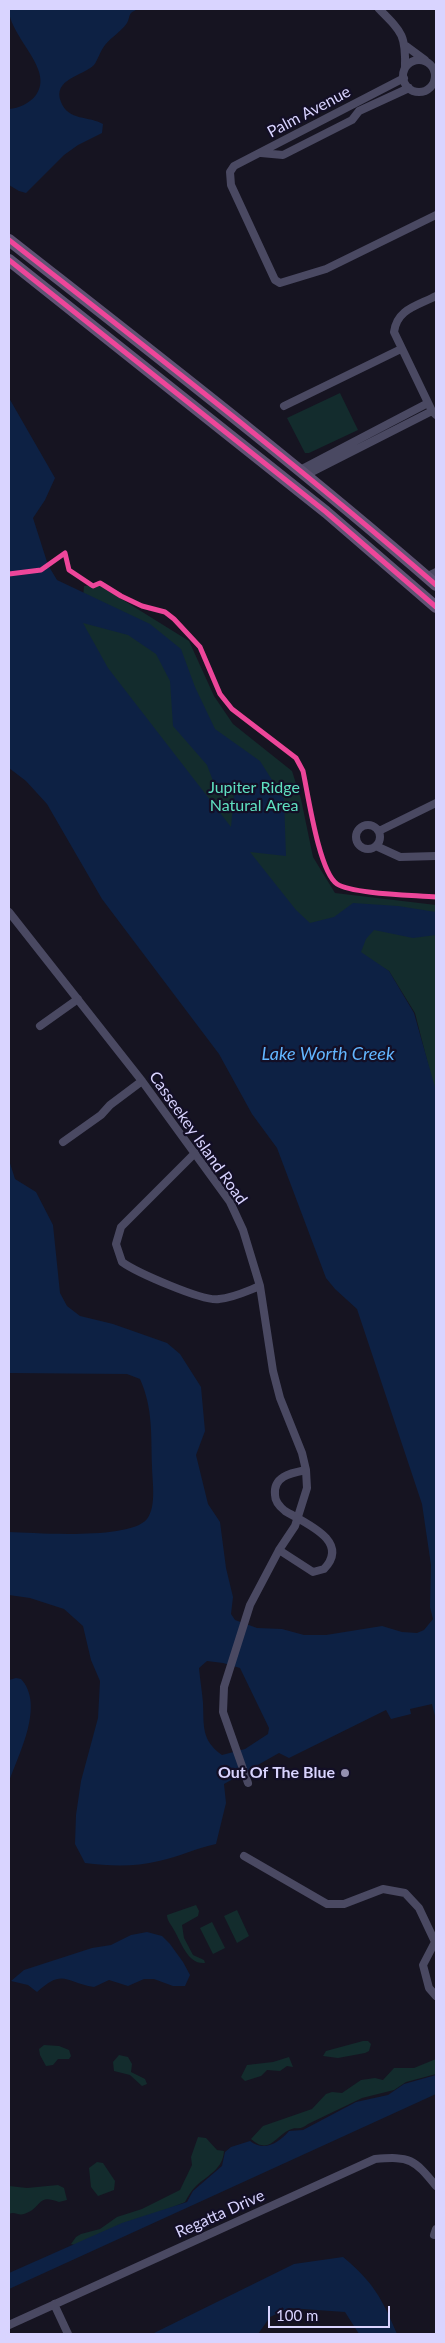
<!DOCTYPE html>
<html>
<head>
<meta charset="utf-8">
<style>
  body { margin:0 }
  #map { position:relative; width:445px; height:2343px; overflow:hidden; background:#161421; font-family:Lato,sans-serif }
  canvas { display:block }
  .frame { position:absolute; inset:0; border:10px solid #d9d4ff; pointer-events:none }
  .scale { position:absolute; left:268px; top:2306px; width:122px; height:22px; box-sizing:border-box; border:2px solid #d9d4ff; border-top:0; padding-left:6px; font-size:15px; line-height:18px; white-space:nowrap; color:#d9d4ff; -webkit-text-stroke:4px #130f26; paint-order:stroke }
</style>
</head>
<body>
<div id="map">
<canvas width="445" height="2343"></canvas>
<div class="frame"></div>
<div class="scale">100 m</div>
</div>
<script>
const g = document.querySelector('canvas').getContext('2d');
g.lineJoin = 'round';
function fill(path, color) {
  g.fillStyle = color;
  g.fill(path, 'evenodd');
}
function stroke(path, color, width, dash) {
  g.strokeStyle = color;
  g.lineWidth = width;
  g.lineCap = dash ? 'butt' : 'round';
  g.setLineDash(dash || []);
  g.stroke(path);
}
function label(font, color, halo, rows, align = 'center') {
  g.font = font + ' Lato,sans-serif';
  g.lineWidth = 4.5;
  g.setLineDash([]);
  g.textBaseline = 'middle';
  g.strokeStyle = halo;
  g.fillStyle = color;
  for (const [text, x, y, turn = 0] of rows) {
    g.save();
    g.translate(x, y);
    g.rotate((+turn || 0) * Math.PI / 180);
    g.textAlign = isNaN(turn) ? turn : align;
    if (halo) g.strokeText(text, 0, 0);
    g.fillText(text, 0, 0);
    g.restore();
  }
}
fill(new Path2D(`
  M340,393L358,430L309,453H305L287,418Z
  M99,585L189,641L214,696L233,724L292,771L301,799L313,857L335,893L436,905V1096L415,1013L389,971L294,917L138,721L81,625L84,586Z
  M196,1905L199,1911L198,1916L182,1925L184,1938L193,1955L204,1960L205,1963C188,1965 181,1942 174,1930C171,1924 167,1921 167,1915Z
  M237,1910L249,1936L237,1943L224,1916Z
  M212,1922L225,1948L213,1954L200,1928Z
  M363,2041H368L371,2044L369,2051L365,2053L338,2058L323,2056L326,2051Z
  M44,2045L59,2046L69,2050L71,2056L69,2059H58L53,2065L46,2066L40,2055L39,2049Z
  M119,2055L128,2057L132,2064L131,2072L145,2079L147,2084L142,2086L130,2075L114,2071L113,2062Z
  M289,2057L293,2067L287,2066L280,2071L267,2070L261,2076L245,2081L241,2077L247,2065L273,2062Z
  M436,2059V2074L406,2082L394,2090L362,2098L308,2124C300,2131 297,2126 289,2130C275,2137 269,2155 251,2139L263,2126L312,2109L326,2094L332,2092L342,2093L361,2080L375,2078L383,2080L394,2068H414Z
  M198,2137L206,2138L217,2150L224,2151C223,2169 208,2175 196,2186C191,2191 188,2196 185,2202L78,2246L71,2244L76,2237L81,2234L100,2229L117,2217L142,2209L180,2190L192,2165L191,2157Z
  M97,2162L103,2163L115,2181L114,2190L98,2196L91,2187L89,2168Z
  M58,2185L64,2188L67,2200L59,2202C36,2193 43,2208 24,2214C18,2216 15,2211 9,2214V2186L27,2188Z`), '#132c2d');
fill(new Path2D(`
  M9,9H138C136,10 133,11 131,13C129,15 129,20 127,23C121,32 111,37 105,45C100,51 98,60 94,65C83,76 52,79 61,102C68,121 90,116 103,124L102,133L78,145L64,155L26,193L19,191L9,185V109C19,108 29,104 36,95C55,69 9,37 9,9Z
  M9,398L55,478L45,500L33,518L48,565L57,580L150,624L181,649L195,687L215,729L260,761L284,799L286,856L250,852L296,910L310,923L334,917L353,903L398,906L436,912V935L413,938L374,930L366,939L361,952L389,971L414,1013L436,1091V1720L432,1704L410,1709L411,1714L391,1719L386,1710L289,1758L279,1753L224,1784L226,1803L216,1844C197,1848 178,1857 159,1861C135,1867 109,1866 85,1863L75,1844L76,1815L81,1781L98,1718L100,1681L91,1660L83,1626L64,1609L30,1598L9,1595V1532C37,1533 130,1540 147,1519C157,1506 152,1480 152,1466C151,1435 153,1408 140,1379L127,1374L9,1373V1160L15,1179L36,1192L53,1225L60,1293L67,1306L80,1316L113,1324L167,1343L180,1354L201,1387L205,1431L196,1455L208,1504L220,1522L226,1568L233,1597L231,1614L235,1620L257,1628L282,1629L304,1635H326L382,1626L402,1632L417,1633L424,1630L433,1619L430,1607L431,1565L422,1504L357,1309L335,1289L326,1278L277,1148L252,1114L219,1054L102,899L47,804L26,781L9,768ZM83,623L128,635L156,654L170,681L173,726L207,765L215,786L234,795L231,827L108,668ZM207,1661L223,1663L240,1668L269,1728L268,1734L245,1749L222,1755C201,1740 204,1726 203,1703C202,1691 200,1679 199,1668Z
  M16,1678L21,1679C45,1705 19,1753 9,1782V1680Z
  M147,1932L162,1936L170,1944L183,1962L190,1975L185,1986H173L154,1979H144L128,1986L109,1980L94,1987C65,1982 63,1968 37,1992L28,1985L11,1981L24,1970L92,1948L111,1945L131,1935Z
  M436,2075V2094L9,2289V2273L122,2223L187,2202L193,2191L222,2166L225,2152L231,2147L250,2141C264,2152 279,2143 289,2131L303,2130L356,2102L388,2095L404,2084Z
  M343,2257C373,2282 382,2298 397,2334H359L345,2312L289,2308L270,2317L258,2334H152L294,2264Z`), '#0d2144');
stroke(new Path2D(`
  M379,9C402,32 406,35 405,68
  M406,46L425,60
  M403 76a16 16 0 1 1 32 0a16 16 0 1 1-32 0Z
  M404,78L234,166L230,172L231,185L275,280L280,283L326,269L436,215
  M261,153L283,155L352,120L359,111L409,88
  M436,296C417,306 397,309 394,332L432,411L436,415
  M284,406L401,349
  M300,470L428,403
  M306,475L432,411
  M426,577L436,572
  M356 837a12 12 0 1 1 24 0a12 12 0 1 1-24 0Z
  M379,831L436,803
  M376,846L400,857L436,856
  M9,912L142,1081L230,1202L243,1230L260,1286L273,1371L280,1398L302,1453L306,1470L307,1488L295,1526L279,1550L250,1605L224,1687L223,1712L248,1783
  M40,1026L78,999
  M63,1142L101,1115L110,1105L142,1081
  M195,1153L121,1227L116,1244L122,1262C136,1272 203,1302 219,1299C233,1298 247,1291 260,1286
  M279,1550L313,1572L324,1569C351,1541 305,1523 285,1511C280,1507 275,1502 275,1495C273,1476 291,1473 306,1470
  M244,1856L327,1904H344L383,1889L405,1893L419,1908L436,1944
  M435,1942L423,1965L429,1988L436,1996
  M434,2235L436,2229
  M54,2304L68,2334
  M9,2325L375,2159C410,2156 414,2159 436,2186`), '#4a4962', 8);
stroke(new Path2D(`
  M9,240C153,353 298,465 436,585
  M9,260L326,512L436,607`), '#5e5373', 12);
stroke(new Path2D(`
  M9,240C153,353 298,465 436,585
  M9,260L326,512L436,607
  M9,574L41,570L65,553L69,570L93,586L100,583L121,596L142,606L165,612L174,619L200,647L220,694L232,709L296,758L303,771C308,794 319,872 337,884C352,894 415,895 436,897`), '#ed469a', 5);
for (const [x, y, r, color] of [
  [345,1773,5,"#9591b1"]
]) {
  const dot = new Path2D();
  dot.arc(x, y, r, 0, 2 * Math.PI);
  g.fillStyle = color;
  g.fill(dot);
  stroke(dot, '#130f26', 2);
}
label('16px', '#d9d4ff', '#130f26', [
  ["Palm Avenue",309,112,-28],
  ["Casseekey Island Road",198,1138,55],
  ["Regatta Drive",220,2214,-24]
]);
label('16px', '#5fe0c0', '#130f26', [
  ["Jupiter Ridge",254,788],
  ["Natural Area",254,806]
]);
label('bold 16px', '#d9d4ff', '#130f26', [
  ["Out Of The Blue",335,1773]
], 'right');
label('italic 18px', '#62b6ff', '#130f26', [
  ["Lake Worth Creek",328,1054]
]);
</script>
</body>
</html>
